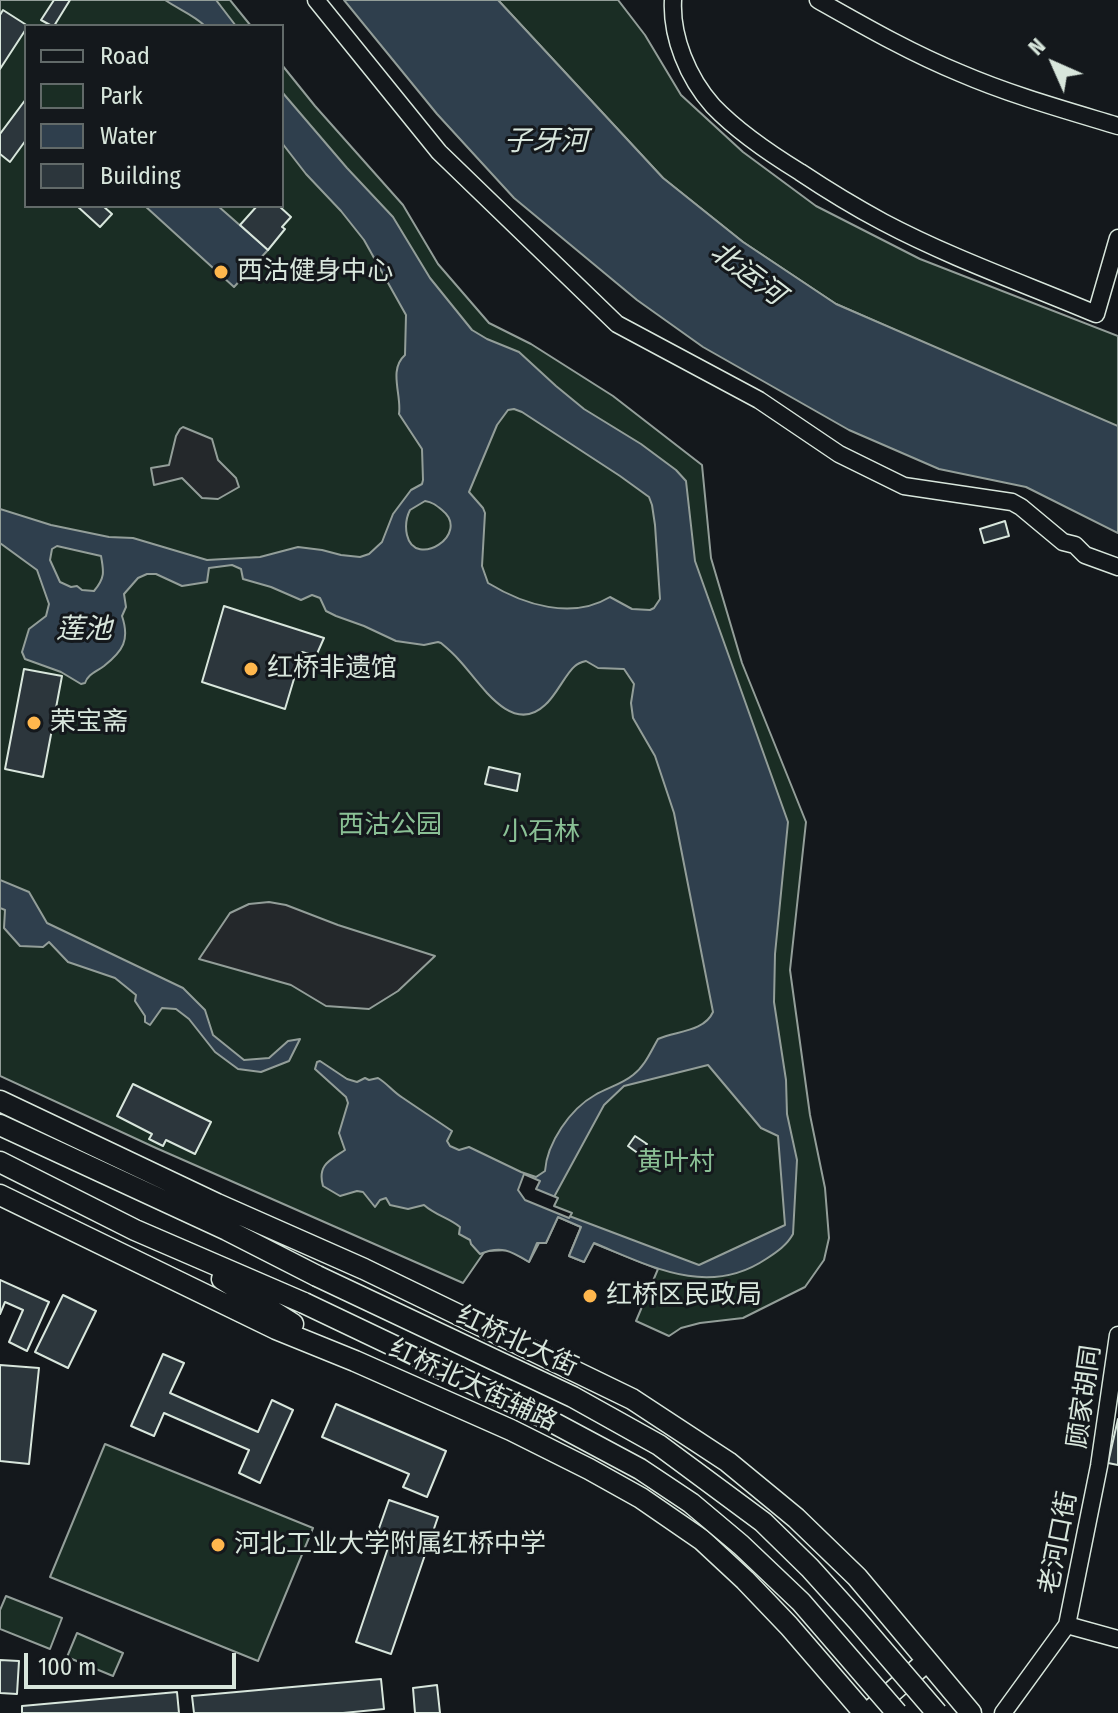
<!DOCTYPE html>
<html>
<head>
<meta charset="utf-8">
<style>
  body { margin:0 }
  #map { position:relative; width:1118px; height:1713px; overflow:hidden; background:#14181c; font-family:"Fira Sans Condensed",sans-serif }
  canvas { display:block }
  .legend { position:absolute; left:24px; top:24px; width:260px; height:184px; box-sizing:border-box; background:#14181c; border:2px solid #626a69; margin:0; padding:10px 14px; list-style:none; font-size:24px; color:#d8e6dc }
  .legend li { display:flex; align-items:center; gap:16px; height:40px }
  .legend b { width:40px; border:2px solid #626a69 }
  .north { position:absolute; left:1014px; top:24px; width:80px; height:80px; -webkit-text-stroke:6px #14181c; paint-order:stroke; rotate:315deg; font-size:22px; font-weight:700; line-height:32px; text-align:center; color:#d8e6dc }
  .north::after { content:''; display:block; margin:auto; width:28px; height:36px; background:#d8e6dc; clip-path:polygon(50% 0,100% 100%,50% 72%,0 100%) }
  .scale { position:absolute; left:24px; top:1653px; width:212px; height:36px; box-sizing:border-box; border:4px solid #d8e6dc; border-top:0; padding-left:10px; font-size:24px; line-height:28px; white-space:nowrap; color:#d8e6dc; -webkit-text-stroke:6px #14181c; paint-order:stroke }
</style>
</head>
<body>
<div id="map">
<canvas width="1118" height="1713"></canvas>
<ul class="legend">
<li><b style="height:10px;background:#14181c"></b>Road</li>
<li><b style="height:22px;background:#1a2d24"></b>Park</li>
<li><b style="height:22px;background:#2f3f4d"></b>Water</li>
<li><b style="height:22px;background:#2c363c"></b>Building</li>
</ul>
<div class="north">N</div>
<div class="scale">100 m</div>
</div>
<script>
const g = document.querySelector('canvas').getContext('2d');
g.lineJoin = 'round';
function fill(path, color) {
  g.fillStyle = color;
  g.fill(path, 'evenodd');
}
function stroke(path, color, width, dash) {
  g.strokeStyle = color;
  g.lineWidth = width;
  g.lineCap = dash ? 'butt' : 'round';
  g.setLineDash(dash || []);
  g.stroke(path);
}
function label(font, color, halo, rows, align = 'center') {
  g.font = font + ' "Fira Sans Condensed","Noto Sans SC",sans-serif';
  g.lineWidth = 6;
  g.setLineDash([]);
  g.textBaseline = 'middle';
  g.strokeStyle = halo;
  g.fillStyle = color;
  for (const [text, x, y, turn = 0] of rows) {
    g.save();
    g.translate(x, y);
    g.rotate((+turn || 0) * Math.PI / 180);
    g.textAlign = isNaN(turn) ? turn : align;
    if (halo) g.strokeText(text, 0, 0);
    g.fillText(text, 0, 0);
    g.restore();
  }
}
const green = new Path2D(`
  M0,0H230L251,26H26V206H282V65L315,106L403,205L438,264L489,323L531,344L613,396L702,465L711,558L742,663L806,822L790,970L810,1115L825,1188L829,1238L824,1260L805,1287L743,1318L700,1323L681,1328L669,1336L636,1321L658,1269L593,1243L584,1262L569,1256L581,1227L558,1217L546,1243H539L529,1262L509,1250L485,1251L463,1283L156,1148L0,1076Z
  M498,0H618L645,35L681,95L743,152L816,206L920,259L1118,336V428L836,304L743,242L663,178Z
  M105,1444L313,1528L258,1661L50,1577Z
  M6,1596L62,1618L50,1649L0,1629V1610Z
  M77,1633L123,1653L113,1676L67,1657Z`);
fill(green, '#1a2d24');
stroke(green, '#939e99', 2);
const parking = new Path2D(`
  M183,427L212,439L218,460L236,478L239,487L218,499L202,498L182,478L154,485L151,468L169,465L176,436L180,429Z
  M269,902L286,905L338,925L435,956L398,991L369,1009L326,1006L291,985L199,959L230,913L249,904Z`);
fill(parking, '#24282b');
stroke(parking, '#939e99', 2);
const water = new Path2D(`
  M165,0H216L236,26H205C194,15 178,9 165,0Z
  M344,0H498L663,178L743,242L836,304L1118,426V533L1026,487L939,469L849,430L703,347L637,300L514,198L437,114Z
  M282,92L347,168L393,217L430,278L472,330L487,339L519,352L556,386L584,409L641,444L676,470L686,481L695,561L788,822L775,954L774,1002L786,1080L787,1114L797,1160L793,1234C787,1245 777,1252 766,1259C708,1298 650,1266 594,1243L584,1262L569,1256L581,1227L558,1217L546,1243H537L529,1262C511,1251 501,1245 480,1254L471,1244L470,1240L459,1234L460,1227C449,1218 435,1215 424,1205L408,1209L390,1205L386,1198L380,1200L375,1207L363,1192L357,1191L340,1196L323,1186C317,1165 330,1160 345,1150L339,1133L348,1103L346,1097L315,1069L317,1062L320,1061L347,1079L357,1082L365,1078L369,1080L378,1078C388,1084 393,1092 403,1098C419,1109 436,1120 452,1131L447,1141L450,1146L459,1150L469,1147L521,1172L536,1177L545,1171C547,1143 570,1109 595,1095C607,1088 622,1084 633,1075C645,1066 651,1051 658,1039C676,1031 704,1032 713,1012L674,813L655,756L633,718L631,703L634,684L624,669L598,668L586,661C582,662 578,663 575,666C566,673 556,696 545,705C511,737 479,681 459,660C454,654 447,648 441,643L438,642L424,645L396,641L364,626L336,616L326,611L320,598L312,595L301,600L271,587L243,579L241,569L232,565L209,568L207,582L182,586L156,574H147L138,578L124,594L126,607L122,616C130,640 123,651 104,666C96,672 88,674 85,683L81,684L61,672L25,659L22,652L29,629L46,616L49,604L37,570L0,543V509L51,525L109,537L133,538L207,560L260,557L298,547L322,550L341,555L360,557L369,554L382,542L393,514L411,490L422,484L423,480L422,449L399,414C402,395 388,370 405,355L406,315L364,240L341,211L306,174L282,143ZM514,409L522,412L620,476L649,497L652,505L655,525L660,599L654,608L650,610L632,609L610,597C572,620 524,605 488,583L482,566L485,513L483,508L469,492L497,425L508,410ZM425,501C432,502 436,505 442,510C472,534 415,570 407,535C405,526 406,518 410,510ZM57,546L101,556C104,572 105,578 94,591L82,590L77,586L71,587L60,582L50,560L52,549ZM708,1065L761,1128L778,1136L785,1225L699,1265L548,1208L604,1105L624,1086Z
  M145,206H218L268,250L234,287Z
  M0,880L29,892L47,923L183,988L205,1010L213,1035L244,1060L269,1058L288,1041L300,1039L289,1061L261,1072L238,1069L215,1052L189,1019L176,1009L162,1008L150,1025L145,1022V1016L135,1001L136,995L115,978L68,962L49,942L43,947L20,946L4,928L5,910L0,908Z`);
fill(water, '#2f3f4d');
stroke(water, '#939e99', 2);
const pier = new Path2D(`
  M524,1174L540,1181L536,1189L558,1198L554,1206L572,1213L569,1218L525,1200L518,1190Z`);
fill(pier, '#14181c');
stroke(pier, '#939e99', 2);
const building = new Path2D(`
  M54,0H70L54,26H52L41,20Z
  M3,10L28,26L0,69V15Z
  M26,99V140L10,162L0,154V134Z
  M77,206H103L112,214L100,227Z
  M257,206H279L291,217L282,227L285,229L268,250L240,225Z
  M1005,521L1009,536L984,543L980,529Z
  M224,606L324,638L316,656L302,652L285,709L202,682Z
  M24,669L62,676L43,777L5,769Z
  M489,767L520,774L517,791L485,784Z
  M133,1084L211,1122L195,1154L166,1140L163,1146L149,1139L152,1134L117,1116Z
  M635,1136L647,1144L639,1154L628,1146Z
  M0,1280L49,1302L27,1351L9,1342L23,1310L5,1302L0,1314Z
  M63,1295L96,1311L68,1368L35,1352Z
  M163,1354L184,1363L170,1393L258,1432L272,1400L293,1410L260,1483L239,1473L249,1450L164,1413L154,1436L131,1426Z
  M0,1365L39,1368L29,1464L0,1461Z
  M336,1404L446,1451L427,1497L403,1487L409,1474L322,1437Z
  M1118,1419V1465L1108,1463Z
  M389,1500L438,1517L391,1654L356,1642L391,1539L377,1534Z
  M0,1660L19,1661L17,1694L0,1693Z
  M381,1679L384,1709L343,1713H194L192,1696Z
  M437,1685L440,1713H415L413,1688Z
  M177,1692L179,1713H22V1706Z`);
fill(building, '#2c363c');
stroke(building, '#d8e6dc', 2);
const minor = new Path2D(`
  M316,0L439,152L617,324L759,400L839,454L904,486L1012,502L1021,507L1063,542L1075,545L1085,555L1118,567
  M673,0C671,37 688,78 713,106C738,132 769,153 800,172C827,190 855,207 883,222C951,258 1025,284 1096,314L1118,238
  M818,0C864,26 911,53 960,73C1011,95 1065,110 1118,126
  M1118,1335L1099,1466L1067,1625L1118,1639
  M1003,1713L1067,1625`);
const major = new Path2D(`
  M0,1101L217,1204L364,1269L632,1399L728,1462L796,1518L857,1577L971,1713
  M0,1125L227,1230L317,1276
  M0,1162L135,1230L304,1303
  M0,1195L276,1329L355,1361L511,1430L589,1469L641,1498L702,1540L745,1580L789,1626L864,1713
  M222,1279L293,1324
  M868,1713L927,1661`);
stroke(minor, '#d8e6dc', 19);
stroke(major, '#d8e6dc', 23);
stroke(minor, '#14181c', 16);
stroke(major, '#14181c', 20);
const majorBridge = new Path2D(`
  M317,1276L573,1397L659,1445L763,1522L810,1568L857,1620L937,1713
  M304,1303L541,1416L640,1469L691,1503L741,1545L801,1602L897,1713`);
stroke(majorBridge, '#d8e6dc', 23, []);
stroke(majorBridge, '#14181c', 20);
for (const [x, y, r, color] of [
  [221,272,8,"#ffb74d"],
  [251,669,8,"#ffb74d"],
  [34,723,8,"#ffb74d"],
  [590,1296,8,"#ffb74d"],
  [218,1545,8,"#ffb74d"]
]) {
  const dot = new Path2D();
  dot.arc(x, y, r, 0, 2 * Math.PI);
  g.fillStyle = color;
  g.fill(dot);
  stroke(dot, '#14181c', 3);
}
label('26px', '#d8e6dc', '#14181c', [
  ["西沽健身中心",237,272],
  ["红桥非遗馆",267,669],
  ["荣宝斋",50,723],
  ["红桥区民政局",606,1296],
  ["河北工业大学附属红桥中学",234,1545]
], 'left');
label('26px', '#8ac095', '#14181c', [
  ["西沽公园",390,826],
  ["小石林",541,833],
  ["黄叶村",676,1163]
]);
label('26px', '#d8e6dc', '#14181c', [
  ["红桥北大街",517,1342,25],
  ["红桥北大街辅路",473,1386,25],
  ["顾家胡同",1085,1397,-82],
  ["老河口街",1059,1543,-79]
]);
label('italic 28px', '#d8e6dc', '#14181c', [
  ["子牙河",546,142],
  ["北运河",747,274,37],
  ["莲池",84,630]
]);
</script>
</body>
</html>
